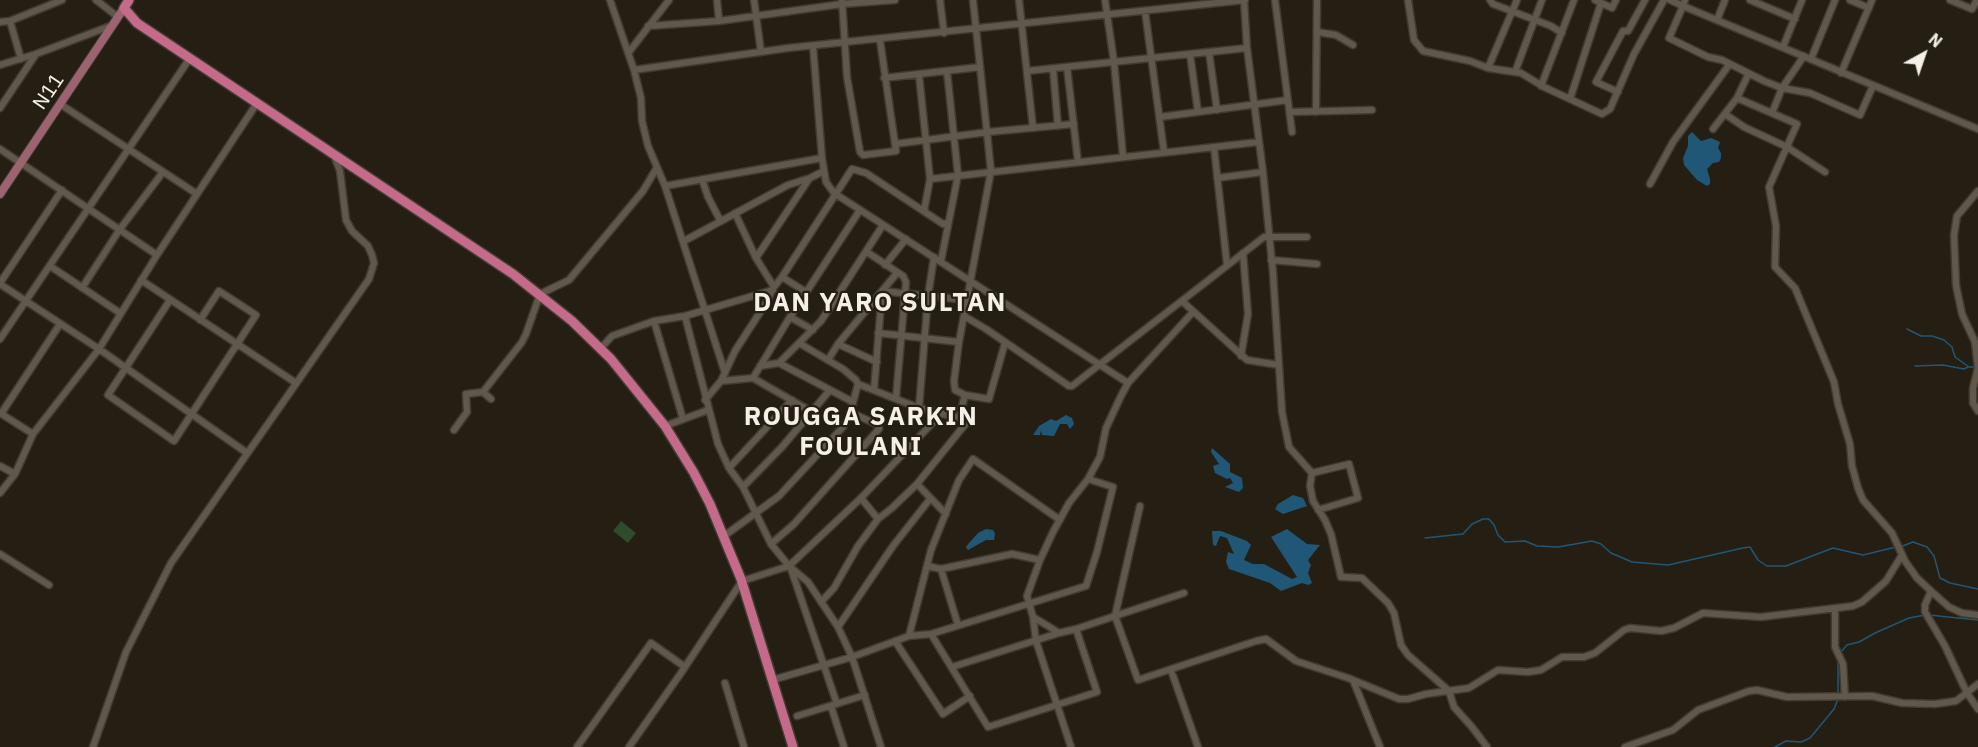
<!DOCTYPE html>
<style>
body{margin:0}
#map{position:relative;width:1978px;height:747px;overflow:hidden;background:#251e13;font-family:"IBM Plex Sans",sans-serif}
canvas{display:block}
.north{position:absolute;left:1894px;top:24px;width:60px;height:60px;-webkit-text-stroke:4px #251e13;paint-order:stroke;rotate:40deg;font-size:16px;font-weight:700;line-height:24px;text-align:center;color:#f4efe7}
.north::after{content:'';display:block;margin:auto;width:21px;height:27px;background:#f4efe7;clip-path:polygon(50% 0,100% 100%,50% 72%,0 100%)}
</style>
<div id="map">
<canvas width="1978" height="747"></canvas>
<div class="north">N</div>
</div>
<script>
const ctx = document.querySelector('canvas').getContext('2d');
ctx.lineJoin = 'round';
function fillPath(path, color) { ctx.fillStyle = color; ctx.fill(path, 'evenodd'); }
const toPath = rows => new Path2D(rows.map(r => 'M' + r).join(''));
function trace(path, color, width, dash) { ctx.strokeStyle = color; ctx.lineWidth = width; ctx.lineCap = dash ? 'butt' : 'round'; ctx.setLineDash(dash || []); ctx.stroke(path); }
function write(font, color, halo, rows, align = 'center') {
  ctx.font = font + ' "IBM Plex Sans",sans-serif'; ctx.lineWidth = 4.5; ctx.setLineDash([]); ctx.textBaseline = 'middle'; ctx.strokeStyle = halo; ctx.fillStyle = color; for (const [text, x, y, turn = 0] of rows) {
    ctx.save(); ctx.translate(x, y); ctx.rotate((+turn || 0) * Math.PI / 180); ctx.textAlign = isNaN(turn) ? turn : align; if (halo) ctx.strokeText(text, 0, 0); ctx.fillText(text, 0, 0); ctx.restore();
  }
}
fillPath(toPath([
 [621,521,636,533,628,543,613,531]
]), '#304a2c');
fillPath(toPath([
 [1692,132,1701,141,1711,138,1720,142,1718,148,1721,153,1721,158,1719,162,1713,163,1707,169,1710,179,1710,184,1707,186,1697,180,1684,165,1683,158,1688,146,1688,136],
 [1066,415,1072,418,1074,424,1070,429,1067,424,1060,424,1054,436,1042,435,1041,430,1040,435,1033,435,1039,426,1051,419,1056,421],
 [1212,448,1230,464,1230,472,1242,478,1243,488,1239,492,1225,487,1233,483,1230,478,1227,479,1215,473,1213,466,1219,464,1211,452],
 [1293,495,1303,498,1307,506,1283,514,1275,509,1278,504],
 [986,529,993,530,995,534,994,540,986,540,968,550,966,547,969,543,978,533],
 [1287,529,1307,544,1320,545,1308,560,1311,565,1308,573,1312,583,1308,585,1302,583,1281,591,1270,583,1229,569,1226,562,1228,552,1234,554,1227,538,1220,536,1216,546,1213,545,1212,531,1221,531,1247,541,1251,545,1244,560,1253,564,1264,564,1292,579,1297,577,1271,537]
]), '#205776');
trace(toPath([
 [1907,329,1921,336,1932,336,1944,340,1952,347,1955,357,1969,367,1975,367],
 [1915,366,1943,365,1964,369,1968,367],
 [1425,538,1463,534,1472,524,1483,519,1489,519,1494,525,1498,535,1505,542,1525,541,1537,546,1558,547,1592,541,1601,544,1611,553,1632,562,1668,565,1743,548,1750,547,1758,560,1767,566,1786,566,1833,548,1863,555,1896,547],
 [1900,547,1913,542,1927,547,1934,556,1940,578,1950,583,1978,589],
 [1929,615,1978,620],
 [1840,653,1847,645,1859,642,1875,633,1909,618,1925,615],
 [1838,657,1838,694],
 [1775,747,1786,741,1801,742,1810,738,1834,709,1838,699]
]), '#205776', 1.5);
const minor = toPath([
 [96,0,118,17],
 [610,0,634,70,788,48,1245,0],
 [717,0,719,21],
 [754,0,761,52],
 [842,0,847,77,860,152,863,155,896,151,880,40],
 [940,0,944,33],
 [973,0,991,171,959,342,954,381,955,390,965,395,989,399,1005,343],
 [1019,0,1033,128],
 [1105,0,1114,62,1123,156],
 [1244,0,1247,48,1263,172,1273,273,1282,412,1289,447,1312,473,1310,486,1313,501,1325,520,1331,534,1341,577,1362,578,1388,603,1394,613,1401,645,1408,655,1449,691,1454,707,1472,727,1487,747],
 [1275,0,1292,132],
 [1408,0,1414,40,1423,51,1470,61,1488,68,1521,73,1544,87,1602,114,1610,109,1634,54,1664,0],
 [1490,0,1493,4,1551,26,1562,33],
 [1595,0,1612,8,1616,0],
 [1670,0,1683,6,1669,38,1708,57,1722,60,1764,81,1782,88,1810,93,1860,115,1873,86],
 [1685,0,1683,6,1978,129],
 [1750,0,1795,19],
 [1850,0,1869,8],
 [1950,0,1972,9,1977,0],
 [1145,11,1164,152],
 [1717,20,1725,0],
 [10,21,21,59],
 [0,22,10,21,62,0],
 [648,26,719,21,842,4,895,0],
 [1317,32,1336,35,1353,45],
 [1783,47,1802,0],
 [629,52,669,0],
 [1209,52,1217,110],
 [1190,54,1198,112],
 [1811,59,1835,0],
 [0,65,36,54,113,25],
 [1067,67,1078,162],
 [1488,68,1517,0],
 [1053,69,1058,126],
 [634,70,641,98,642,121,648,146,665,186,725,373],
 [1027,71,1247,48],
 [1515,72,1542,0],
 [1841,73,1872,0],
 [919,75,930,179,924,211],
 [884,78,980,67],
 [1541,86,1574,0],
 [1618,92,1596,82,1623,31,1628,31,1645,0],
 [1737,98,1797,124,1769,187,1776,226,1775,267,1795,288,1834,382,1838,404,1850,444,1852,466,1858,488,1863,500,1892,533,1905,561,1917,578,1931,591,1925,605,1925,612,1945,646,1967,693,1978,709],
 [1570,99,1601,3],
 [60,104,197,194],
 [0,108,36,54],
 [1290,112,1372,110],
 [1316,112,1317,0],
 [1772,113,1782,88,1804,56],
 [1725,114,1744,127,1787,147,1825,172],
 [1160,117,1288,100],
 [1713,129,1737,98,1748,75],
 [895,144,988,132,1074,124],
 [1214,147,1227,265],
 [0,149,157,255],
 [822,158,826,182,834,193,1128,383],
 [1217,178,1263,172],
 [702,179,708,197,720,220],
 [930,179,1259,142],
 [1650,184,1673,142,1729,65],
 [665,186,822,158,813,46],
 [1978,191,1957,216,1954,235,1956,285,1962,314,1975,342,1978,368,1973,388,1973,403,1978,411],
 [735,213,756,258,774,287],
 [684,241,788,185,810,178,824,171],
 [867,252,903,276,906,282,896,398],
 [756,258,809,179],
 [1271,260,1317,264],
 [941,261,958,175,947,71],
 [885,265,906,239],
 [50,266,120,313],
 [782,277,806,292],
 [141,280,296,383],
 [0,283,62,190],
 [0,284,99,349,247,453],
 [82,288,120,229,163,172],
 [882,291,966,300],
 [170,300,108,395,174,441,256,315,219,291,200,320],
 [1182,301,1247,360,1279,365],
 [685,316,718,444,729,468,743,487,771,544,789,566,808,582,838,627,852,657,881,747],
 [964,316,986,329,1069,386,1072,386,1264,237,1307,237],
 [790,317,813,330],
 [878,333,959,342],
 [0,339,190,58],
 [838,344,877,362],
 [601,348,612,336,654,321],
 [1241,356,1248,314,1243,253],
 [828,360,838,344,897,273],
 [779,363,821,321,883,225],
 [760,366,779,363,853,402],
 [753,378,790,317,860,210],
 [721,381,753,378,812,412],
 [874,390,882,292],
 [483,392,491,399],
 [705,400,721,381,735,351,766,303,774,287,782,277,852,169,866,173,943,224,948,223],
 [919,408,928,296,934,257],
 [0,413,33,434],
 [1,414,60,324],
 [959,418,965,395],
 [683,419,654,321,685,316,773,290],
 [665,426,708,410],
 [454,430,467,412,466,394,483,392,522,342,526,334,540,294,569,280,643,191,656,169],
 [0,466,15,474],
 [729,468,792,400],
 [1312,473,1349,464,1358,498,1318,510],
 [917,484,946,514],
 [743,487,782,447,830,390],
 [0,493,15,474,33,434,99,349,157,255,257,103],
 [861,498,878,519],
 [1140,506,1115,616,1138,680,1256,641,1266,639,1296,661,1348,678,1399,699,1408,699,1426,694,1469,688,1498,670,1528,672,1541,670,1562,657,1584,657,1595,653,1624,630,1630,628,1661,631,1674,628,1703,613,1761,617,1853,606,1862,602,1886,581,1902,555],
 [724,536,779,496,843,427,849,417,858,384,856,380,843,369,799,343],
 [771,544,794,524,879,429,878,425,850,412],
 [0,554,49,585],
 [790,566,837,704],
 [927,566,941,569,1012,554,1040,560],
 [941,569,958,625],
 [1931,591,1949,607,1962,613,1978,615],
 [821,602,834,588,858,546,878,519,892,508,917,484,967,422,959,418,919,408,858,384],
 [1835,609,1835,647,1843,664,1845,697],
 [1033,617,1036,641,1071,747],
 [838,627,893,546,930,499],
 [1076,629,1184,593],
 [931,634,988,727,1097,692,1076,629,1059,633,1048,626,1033,617,1027,596,1040,560,1053,532,1069,503,1088,479,1100,457,1106,428,1121,396,1128,383,1193,312],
 [909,636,931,634,1086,586,1097,552,1113,487,1088,479],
 [895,641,943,714,970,696],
 [952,667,1059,633],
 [1171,670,1198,747],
 [772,680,852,657,909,636,931,550,959,480,973,459,1060,520],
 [1353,680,1380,747],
 [725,683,744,747],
 [831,706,844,747],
 [797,716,865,695],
 [93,747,126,652,171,563,369,279,374,263,372,255,368,246,352,231,346,220,340,171,334,155],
 [577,747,651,643,685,667],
 [629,747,681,673,742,581,789,566,861,498,940,415],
 [1625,747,1673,730,1698,710,1749,691,1757,690,1787,697,1872,696,1902,703,1935,704,1956,701,1978,684]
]);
const major = toPath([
 [0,194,124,8]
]);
const highway = toPath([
 [129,0,124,8,137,23,513,274,572,321,611,359,665,426,694,473,710,504,741,579,793,747]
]);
trace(minor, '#413b34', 9);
trace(major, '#413b34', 10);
trace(highway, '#413b34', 12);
trace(minor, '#60584b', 6);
trace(major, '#9d6370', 8);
trace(highway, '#c56b89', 9);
write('20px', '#f4efe7', '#251e13', [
 ["N11",49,92,-56]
]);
ctx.letterSpacing = '1.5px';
write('bold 26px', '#f4efe7', '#251e13', [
 ["DAN YARO SULTAN",880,303],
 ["ROUGGA SARKIN",861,417],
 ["FOULANI",861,447]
]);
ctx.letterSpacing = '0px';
</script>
